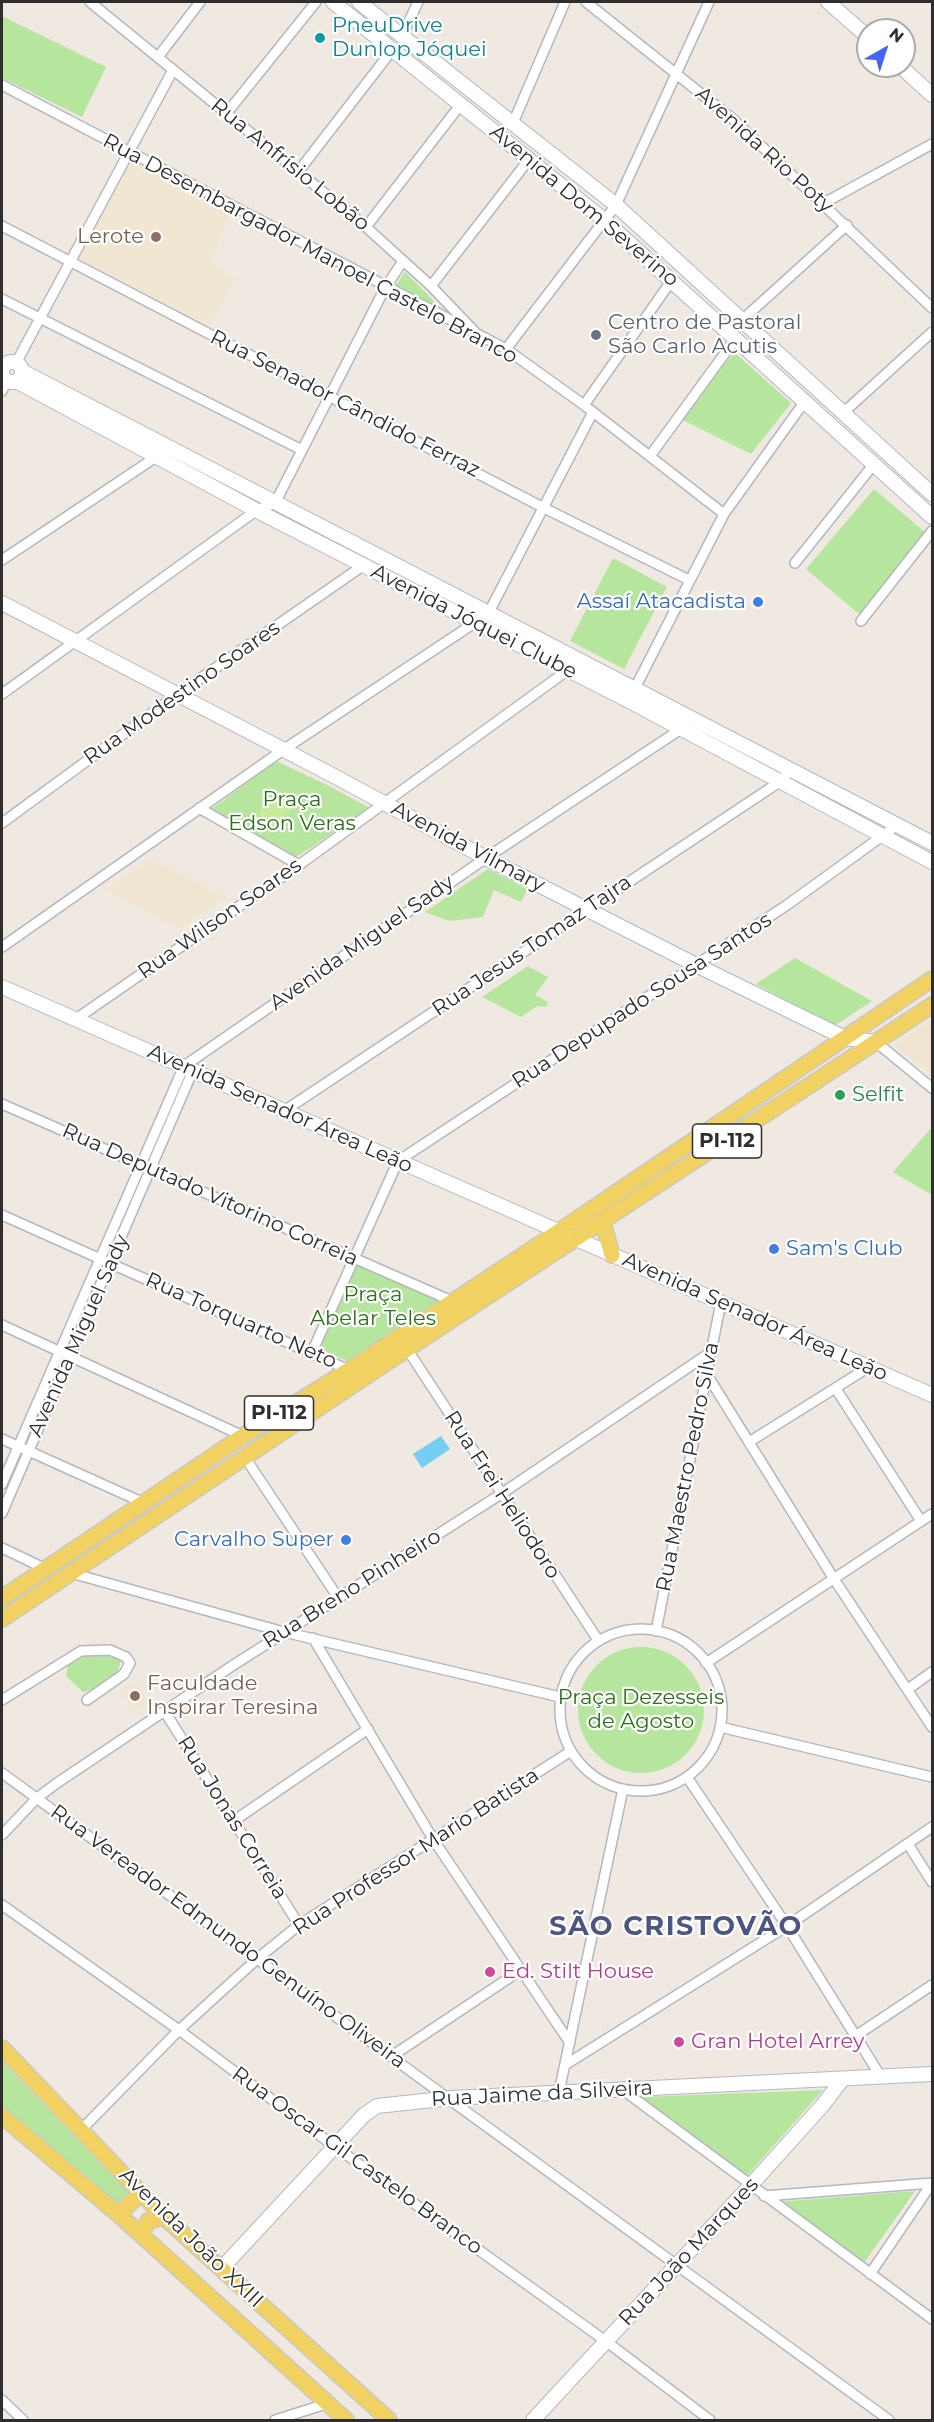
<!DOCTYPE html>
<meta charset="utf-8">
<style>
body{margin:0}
#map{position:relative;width:934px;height:2422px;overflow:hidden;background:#efe9e1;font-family:Montserrat,sans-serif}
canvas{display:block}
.frame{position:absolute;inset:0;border:3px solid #2e2e2e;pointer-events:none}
.north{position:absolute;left:856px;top:18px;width:60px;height:60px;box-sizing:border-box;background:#fff;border:2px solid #ababab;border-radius:50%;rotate:39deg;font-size:16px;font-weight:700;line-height:24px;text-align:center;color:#2e2e2e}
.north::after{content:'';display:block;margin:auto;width:21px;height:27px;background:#4264fb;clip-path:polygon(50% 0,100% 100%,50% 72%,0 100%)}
</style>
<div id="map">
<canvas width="934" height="2422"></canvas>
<div class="frame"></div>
<div class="north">N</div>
</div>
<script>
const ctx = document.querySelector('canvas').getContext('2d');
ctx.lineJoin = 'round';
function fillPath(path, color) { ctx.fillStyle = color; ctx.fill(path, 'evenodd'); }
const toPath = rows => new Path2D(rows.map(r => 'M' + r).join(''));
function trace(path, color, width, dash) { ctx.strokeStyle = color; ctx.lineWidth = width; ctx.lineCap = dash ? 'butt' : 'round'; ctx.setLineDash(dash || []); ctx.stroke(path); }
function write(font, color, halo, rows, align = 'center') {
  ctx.font = font + ' Montserrat,sans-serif'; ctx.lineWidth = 4.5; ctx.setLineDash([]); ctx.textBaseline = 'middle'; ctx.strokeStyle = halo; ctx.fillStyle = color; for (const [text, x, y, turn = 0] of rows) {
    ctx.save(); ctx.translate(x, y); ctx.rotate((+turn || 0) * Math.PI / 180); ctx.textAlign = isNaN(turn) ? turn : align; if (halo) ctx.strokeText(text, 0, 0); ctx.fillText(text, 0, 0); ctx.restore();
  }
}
fillPath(toPath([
 [133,159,231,215,210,262,235,278,209,326,78,258],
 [150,858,227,897,180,929,106,890],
 [932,1019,932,1077,894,1045],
 [135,1681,149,1701,135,1711,120,1692]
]), '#f0e6d1');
fillPath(toPath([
 [2,16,106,67,82,117,2,78],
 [405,272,452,319,394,288],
 [734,352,791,403,751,454,681,419],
 [874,489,927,534,859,614,806,569],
 [613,558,667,587,624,669,570,641],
 [276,761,323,783,370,808,295,858,209,811],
 [488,869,527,889,521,902,494,890,483,917,449,921,425,912],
 [795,958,872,1001,834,1026,756,984],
 [528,966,548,977,535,995,549,1003,545,1007,537,1006,521,1017,482,997],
 [932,1127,932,1195,893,1172],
 [355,1258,452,1301,352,1363,317,1348],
 '578 1710a63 63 0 1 1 126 0a63 63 0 1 1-126 0Z',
 [102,1650,121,1659,118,1671,98,1688,83,1692,66,1676,68,1665,78,1655],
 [2,2062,124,2187,133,2197,121,2207,109,2200,2,2105],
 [823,2090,745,2178,640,2097,670,2096],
 [915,2191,863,2264,776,2202]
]), '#b6e59e');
fillPath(toPath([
 [281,792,294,807,271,828,258,813]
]), '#c9ec9a');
fillPath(toPath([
 [441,1436,450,1449,422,1468,413,1454]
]), '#75cff0');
const street = toPath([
 [90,2,366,227,431,286,475,332],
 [586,2,734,120,932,308],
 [402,36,418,2],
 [158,57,200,2],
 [2,85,506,349,584,405,724,514],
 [226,114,316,2],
 [513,123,565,2],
 [298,172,393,49],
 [824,203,932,144],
 [2,226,544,508,689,580],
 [366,227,461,104],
 [431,286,530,158],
 [2,299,302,450],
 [742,320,847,225],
 [506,349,616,205,709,2],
 [16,363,173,70],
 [2,391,7,380],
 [584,405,672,280],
 [843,413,932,332],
 [650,456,736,338],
 [2,560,156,457],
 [795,563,874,464],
 [861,621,932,531],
 [633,692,724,514,805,401],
 [2,694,257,510,275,503,385,288,403,261],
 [199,808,299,865],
 [2,823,178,694,364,565],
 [2,947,283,750,488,614,593,412],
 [76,1019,299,865,568,670],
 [876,1042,932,1088],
 [2,1104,452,1301],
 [284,1111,781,781,790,770],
 [2,1215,349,1370],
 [2,1325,243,1436],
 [407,1349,598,1640],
 [312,1352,398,1161,787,905,896,826],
 [706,1373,834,1579,932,1727],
 [836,1389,921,1521],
 [2,1439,144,1503],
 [749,1442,869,1367],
 [246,1459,339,1599],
 [2,1484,184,1066,486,858,681,729],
 [2,1513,194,1068],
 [2,1548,46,1569],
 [71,1573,284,1632,560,1697],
 '560 1710a81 81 0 1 1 162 0a81 81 0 1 1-162 0Z',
 [656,1631,721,1302],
 [313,1638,433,1839,570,2043],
 [706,1663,932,1514],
 [908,1689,932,1672],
 [2,1700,81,1651,110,1650,126,1657,130,1663,124,1674,87,1700],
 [165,1712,299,1925],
 [720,1727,932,1777],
 [2,1773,889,2420],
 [687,1777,787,1926,881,2077],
 [235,1820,368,1729],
 [2,1835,37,1798,57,1783,232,1666,501,1494,711,1352],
 [908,1844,932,1882],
 [2,1905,179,2030,334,2146,607,2342,710,2420],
 [857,2035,932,1985],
 [392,2056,521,1970],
 [565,2065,787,1926,932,1827],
 [623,2090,932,2319],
 [559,2092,623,1789],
 [81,2130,179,2030,257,1959,299,1925,571,1751],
 [764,2196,932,2183],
 [870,2274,932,2183],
 [2,2400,23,2420],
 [275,2420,326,2404]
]);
const secondary = toPath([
 [333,2,604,220,932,517],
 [359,2,616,205,932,494],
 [828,2,868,37],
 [900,66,932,95],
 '2 372a10 10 0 1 1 20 0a10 10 0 1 1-20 0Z',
 [22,371,932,843],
 [16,381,267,516,629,701,932,862],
 [2,603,334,776,486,858,696,965,845,1038,876,1042],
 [2,987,932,1395],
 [221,2269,364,2115,377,2106,451,2098,932,2074],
 [533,2420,750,2186,822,2106,842,2080]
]);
const primary = toPath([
 [603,1223,612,1255],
 [2,1598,243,1436,349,1370,558,1232,932,979],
 [2,1619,407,1349,932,1005],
 [2,2048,164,2217,389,2420],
 [2,2116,118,2214,346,2420],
 [118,2214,142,2193],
 [141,2235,148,2221,164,2217]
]);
trace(street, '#b4b7c1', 12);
trace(secondary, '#b4b7c1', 16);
trace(primary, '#c9c9c9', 18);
trace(street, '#fff', 9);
trace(secondary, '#fff', 14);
trace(primary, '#f2d163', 15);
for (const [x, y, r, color] of [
 [320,38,6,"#0f9aa8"],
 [156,237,6,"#8d6e63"],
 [596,335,6,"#6b7280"],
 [758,602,6,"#3f7fe0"],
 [840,1095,6,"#2e9e5b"],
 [774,1249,6,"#3f7fe0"],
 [346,1540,6,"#3f7fe0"],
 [135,1696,6,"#8d6e63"],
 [490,1972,6,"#d1479c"],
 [679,2042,6,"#d1479c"]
]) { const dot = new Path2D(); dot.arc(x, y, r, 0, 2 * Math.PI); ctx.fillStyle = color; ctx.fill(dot); trace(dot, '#fff', 2); }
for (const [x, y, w] of [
 [727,1141,69],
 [279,1413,69]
]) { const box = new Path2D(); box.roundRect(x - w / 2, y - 17, w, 34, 4.5); ctx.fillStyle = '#fff'; ctx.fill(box); trace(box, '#2e2e2e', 1.5); }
write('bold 20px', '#2e2e2e', null, [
 ["PI-112",727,1141],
 ["PI-112",279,1413]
]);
write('21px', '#0d838f', '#fff', [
 ["PneuDrive",332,26],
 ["Dunlop Jóquei",332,50]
], 'left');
write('21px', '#2e2e2e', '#fff', [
 ["Avenida Rio Poty",764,150,42],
 ["Rua Anfrísio Lobão",290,165,39],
 ["Avenida Dom Severino",584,206,40],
 ["Rua Desembargador Manoel Castelo Branco",310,249,28],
 ["Rua Senador Cândido Ferraz",345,404,27],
 ["Avenida Jóquei Clube",474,622,27],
 ["Rua Modestino Soares",182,693,-35],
 ["Avenida Vilmary",468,847,28],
 ["Rua Wilson Soares",220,919,-35],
 ["Avenida Miguel Sady",362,943,-35],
 ["Rua Jesus Tomaz Tajra",532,946,-34],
 ["Rua Depupado Sousa Santos",642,1001,-33],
 ["Avenida Senador Área Leão",280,1109,24],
 ["Rua Deputado Vitorino Correia",210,1195,24],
 ["Avenida Senador Área Leão",755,1317,24],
 ["Rua Torquarto Neto",241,1321,24],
 ["Avenida Miguel Sady",79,1336,-66],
 ["Rua Maestro Pedro Silva",688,1467,-79],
 ["Rua Frei Heliodoro",502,1495,57],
 ["Rua Breno Pinheiro",352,1589,-32],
 ["Rua Jonas Correia",232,1818,58],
 ["Rua Professor Mario Batista",416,1852,-33],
 ["Rua Vereador Edmundo Genuíno Oliveira",228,1937,36],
 ["Rua Jaime da Silveira",542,2094,-3],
 ["Rua Oscar Gil Castelo Branco",357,2161,36],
 ["Avenida João XXIII",191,2238,44],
 ["Rua João Marques",689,2252,-47]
]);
write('21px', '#785e54', '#fff', [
 ["Lerote",144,237],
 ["Faculdade",147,1684,"left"],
 ["Inspirar Teresina",147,1708,"left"]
], 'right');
write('21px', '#5b616d', '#fff', [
 ["Centro de Pastoral",608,323],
 ["São Carlo Acutis",608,347]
], 'left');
write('21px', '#366cbe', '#fff', [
 ["Assaí Atacadista",746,602],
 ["Sam's Club",786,1249,"left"],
 ["Carvalho Super",334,1540]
], 'right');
write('21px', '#2c6e1b', '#fff', [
 ["Praça",292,800],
 ["Edson Veras",292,824],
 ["Praça",373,1295],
 ["Abelar Teles",373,1319],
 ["Praça Dezesseis",641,1698],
 ["de Agosto",641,1722]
]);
write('21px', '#27864d', '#fff', [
 ["Selfit",852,1095]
], 'left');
write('21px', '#b23c85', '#fff', [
 ["Ed. Stilt House",502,1972],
 ["Gran Hotel Arrey",691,2042]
], 'left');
ctx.letterSpacing = '1.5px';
write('bold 27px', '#4d5680', '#fff', [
 ["SÃO CRISTOVÃO",676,1927]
]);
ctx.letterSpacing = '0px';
</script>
